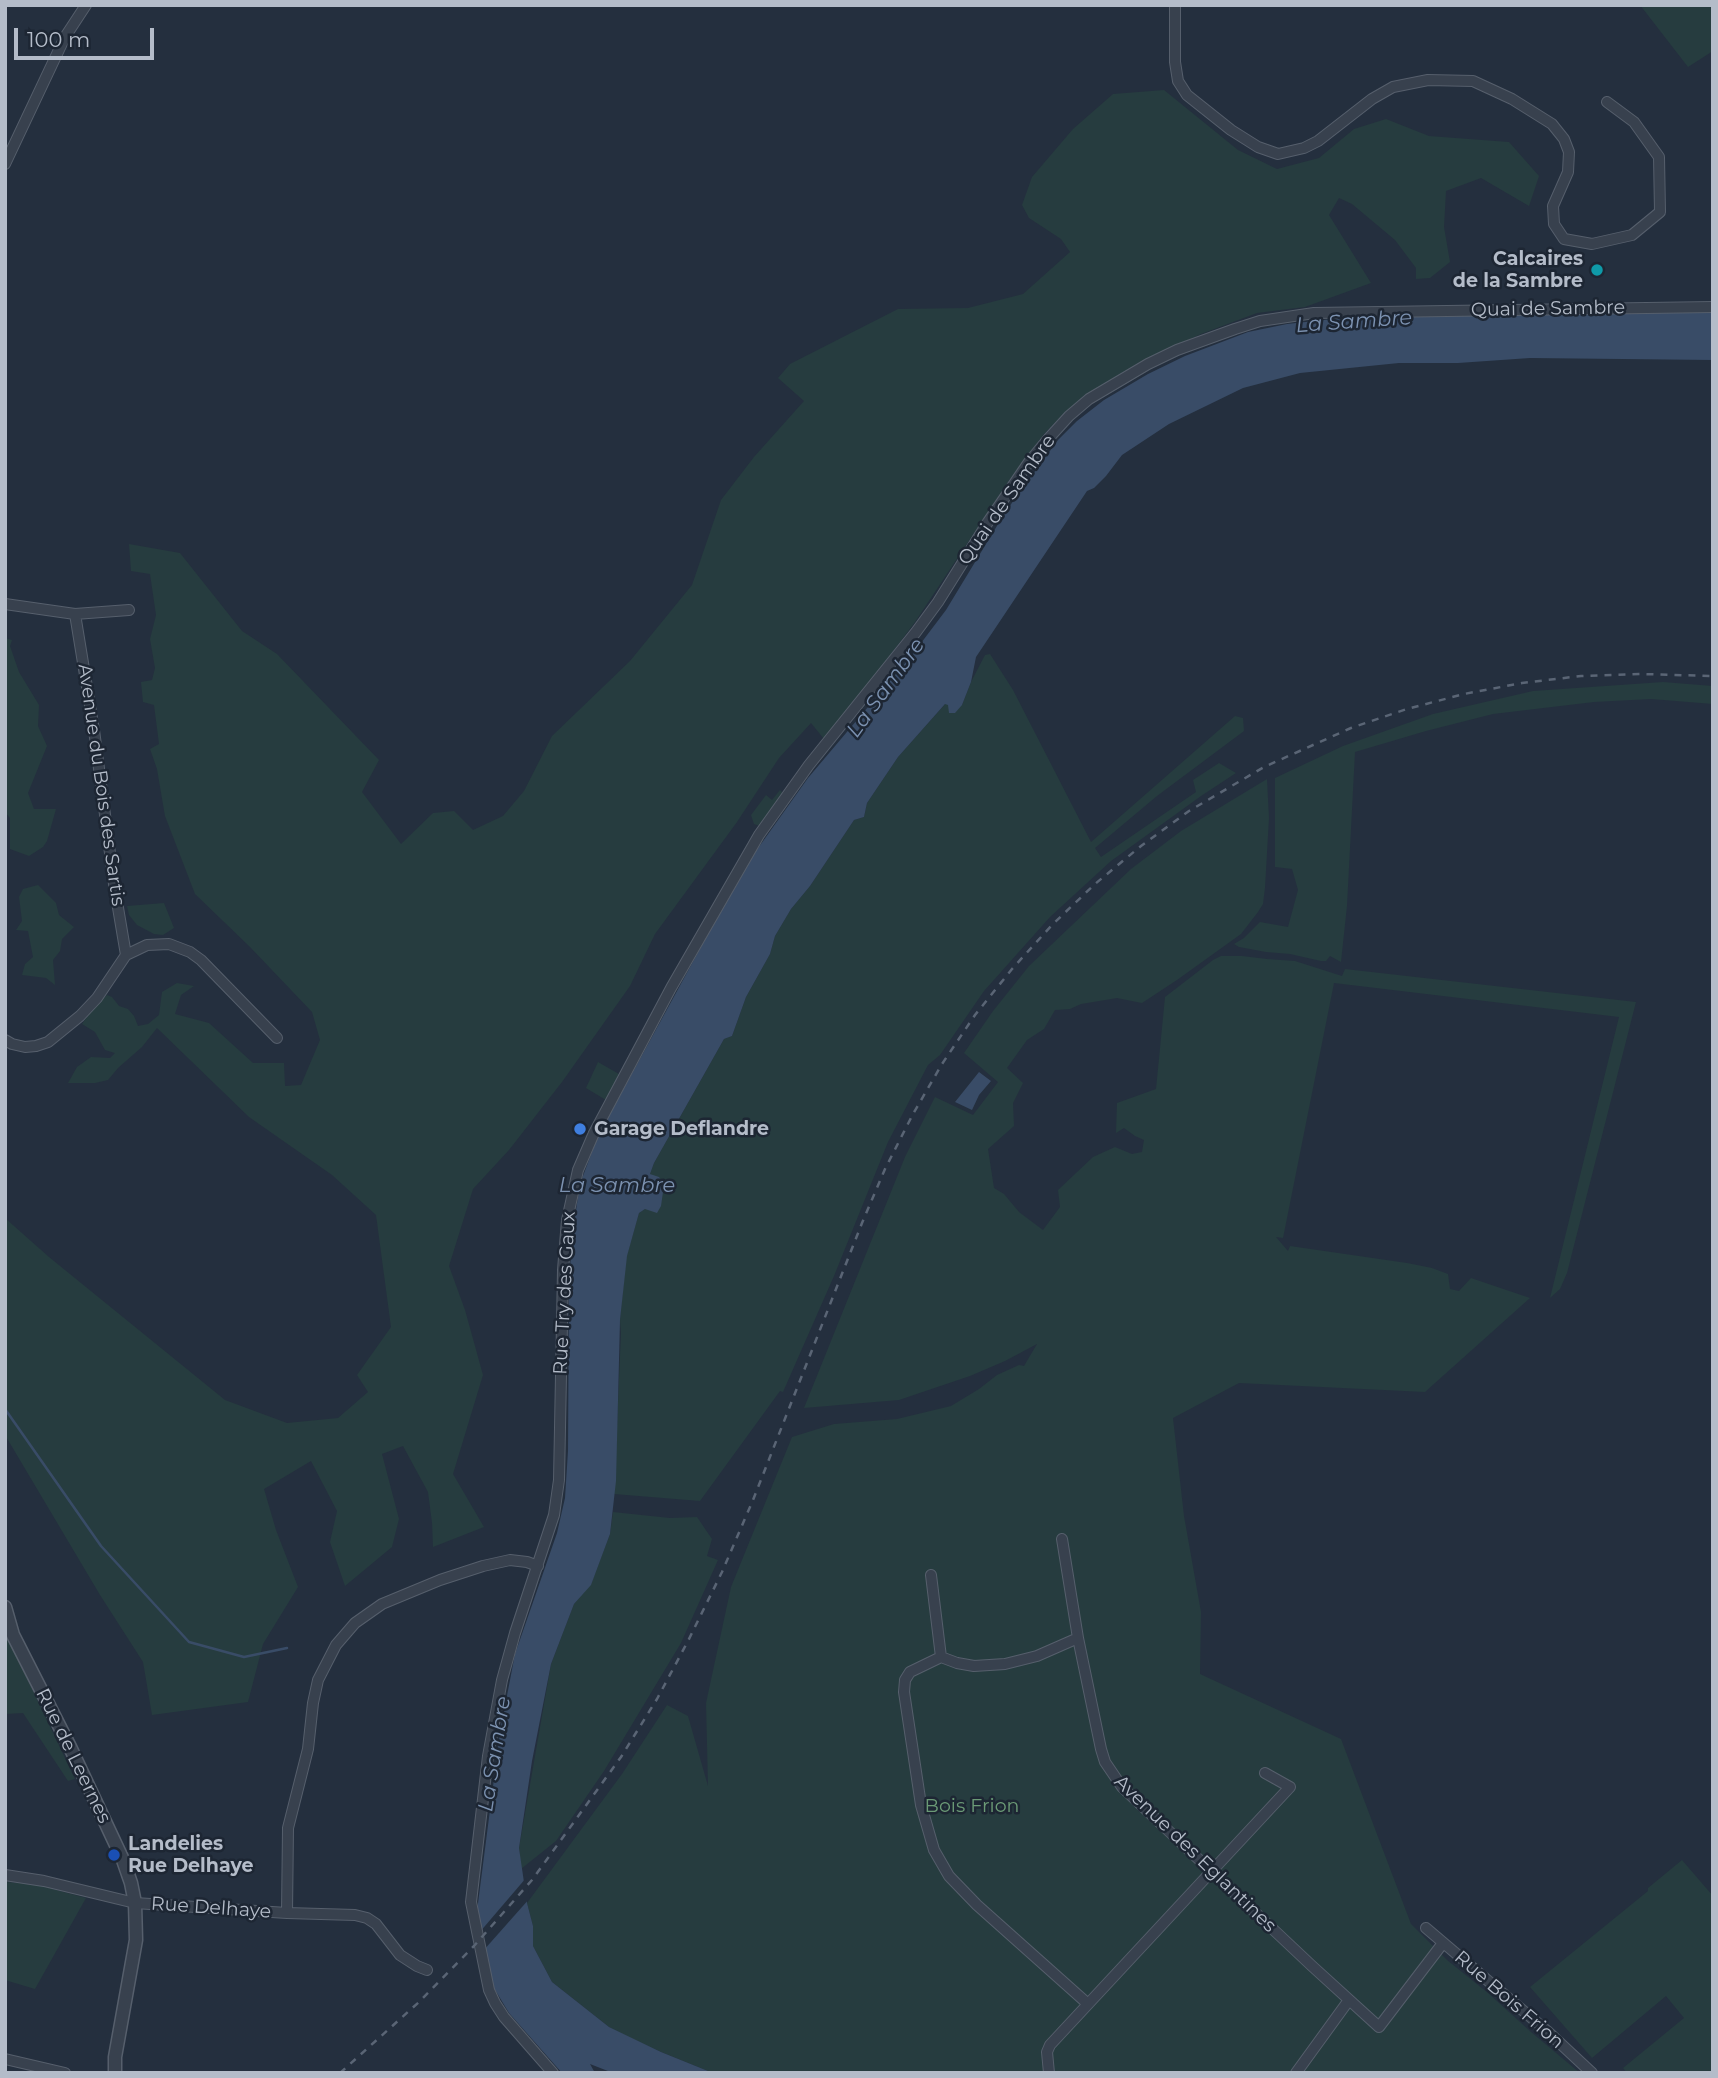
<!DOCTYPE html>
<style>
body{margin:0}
#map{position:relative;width:1718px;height:2078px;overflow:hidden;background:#242f3e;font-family:Montserrat,sans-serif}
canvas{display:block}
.frame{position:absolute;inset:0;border:7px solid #b4bcc9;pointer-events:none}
.scale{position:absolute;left:14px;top:28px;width:140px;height:32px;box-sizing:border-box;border:4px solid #b4bcc9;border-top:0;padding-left:9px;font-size:21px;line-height:24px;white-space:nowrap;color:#b4bcc9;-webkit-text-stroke:5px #1d2633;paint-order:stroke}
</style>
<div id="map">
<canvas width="1718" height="2078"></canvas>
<div class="frame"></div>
<div class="scale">100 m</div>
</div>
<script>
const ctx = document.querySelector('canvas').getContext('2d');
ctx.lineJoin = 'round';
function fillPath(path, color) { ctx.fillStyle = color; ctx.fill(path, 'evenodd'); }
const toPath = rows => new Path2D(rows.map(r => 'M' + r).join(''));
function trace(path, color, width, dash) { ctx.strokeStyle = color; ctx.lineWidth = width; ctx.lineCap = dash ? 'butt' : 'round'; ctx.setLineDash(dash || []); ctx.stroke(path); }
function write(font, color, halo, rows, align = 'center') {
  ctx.font = font + ' Montserrat,sans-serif'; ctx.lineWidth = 5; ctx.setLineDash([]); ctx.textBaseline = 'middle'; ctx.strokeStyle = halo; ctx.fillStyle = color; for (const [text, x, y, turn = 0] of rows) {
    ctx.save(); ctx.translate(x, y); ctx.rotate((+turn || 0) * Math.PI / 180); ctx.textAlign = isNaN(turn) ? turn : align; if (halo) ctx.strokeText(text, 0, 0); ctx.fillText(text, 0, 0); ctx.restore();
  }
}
fillPath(toPath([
 [1640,5,1713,5,1713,51,1688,67],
 [1164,90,1238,150,1277,169,1319,158,1354,129,1386,119,1429,136,1509,142,1539,176,1529,206,1481,178,1446,191,1444,227,1450,262,1430,278,1416,279,1416,268,1395,240,1352,204,1339,198,1329,215,1371,283,1305,307,1257,313,1201,334,1140,362,1087,394,1065,412,1044,434,1010,479,915,622,853,705,824,739,811,723,779,758,737,822,655,934,630,986,562,1082,509,1150,473,1189,449,1266,465,1310,483,1375,453,1474,484,1527,433,1547,432,1523,428,1492,403,1446,382,1454,399,1519,392,1547,345,1586,330,1542,337,1511,311,1461,264,1489,276,1530,298,1587,263,1644,248,1702,152,1715,143,1662,100,1595,5,1435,5,1218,49,1257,225,1400,287,1423,338,1418,368,1392,357,1375,391,1327,376,1215,332,1175,249,1117,157,1028,142,1047,118,1068,108,1080,95,1083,68,1083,77,1067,91,1057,110,1058,115,1053,105,1050,95,1032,82,1024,93,1008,107,995,112,997,119,1006,128,1009,134,1016,138,1026,148,1024,159,1015,162,992,177,983,194,986,181,995,175,1014,209,1023,253,1063,284,1063,285,1086,301,1085,320,1040,312,1012,250,947,195,894,165,816,157,769,150,749,159,744,154,705,143,702,141,682,152,680,155,668,150,639,156,615,150,574,131,571,129,544,180,553,242,631,277,654,379,760,362,792,401,844,433,813,454,811,473,830,503,816,524,791,552,736,630,661,692,585,721,500,754,457,804,401,778,378,790,364,898,309,968,308,1023,294,1070,252,1061,239,1029,218,1022,205,1032,177,1073,129,1113,94],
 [5,638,12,640,10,646,19,672,39,705,38,726,47,746,28,793,34,809,56,809,47,841,43,847,29,856,10,849,10,818,5,812],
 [990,654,1013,690,1091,842,1235,716,1243,718,1244,731,1157,796,1095,848,1101,857,1196,792,1193,780,1219,763,1236,773,1201,796,1111,861,1050,917,984,991,940,1055,928,1065,888,1142,834,1276,783,1392,780,1391,700,1501,614,1494,621,1333,620,1320,626,1258,639,1213,645,1209,654,1177,650,1174,654,1163,724,1039,732,1036,746,997,770,954,775,936,791,909,810,886,854,820,864,817,867,803,898,757,946,703,962,705,971,682,985,655],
 [1663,682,1713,686,1713,704,1651,699,1594,702,1493,714,1426,731,1355,752,1347,906,1341,962,1330,956,1326,961,1321,961,1290,954,1266,952,1239,947,1234,944,1244,938,1260,922,1288,927,1298,890,1292,869,1275,867,1275,778,1343,746,1433,714,1533,691],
 [1267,779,1269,818,1265,888,1263,904,1258,912,1241,934,1177,980,1142,1003,1117,998,1081,1004,1070,1009,1055,1010,1044,1029,1027,1040,1007,1068,1023,1083,1013,1103,1014,1126,988,1149,994,1188,1004,1194,1019,1212,1043,1230,1060,1207,1058,1190,1093,1157,1115,1147,1132,1154,1142,1152,1144,1140,1135,1136,1124,1128,1116,1133,1117,1103,1156,1089,1165,997,1213,960,1221,956,1242,956,1267,959,1295,961,1342,976,1345,969,1636,1002,1567,1273,1560,1289,1550,1298,1619,1017,1334,983,1283,1238,1276,1237,1288,1251,1290,1246,1407,1263,1432,1268,1448,1274,1450,1289,1459,1291,1471,1278,1530,1298,1425,1392,1239,1383,1173,1418,1184,1516,1201,1612,1200,1674,1341,1739,1411,1924,1447,1960,1488,1993,1531,2032,1580,2073,713,2073,661,2052,622,2034,609,2027,552,1982,533,1946,533,1926,527,1903,622,1774,667,1705,688,1716,708,1786,706,1703,731,1587,792,1437,834,1424,897,1419,951,1406,979,1389,997,1375,1019,1365,1024,1366,1037,1344,1005,1361,970,1376,899,1400,804,1408,905,1157,935,1097,973,1115,998,1082,964,1053,993,1011,1029,966,1131,869,1181,831],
 [780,790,783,793,760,826,754,824,751,815,766,795,772,800],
 [38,885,56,903,59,915,74,927,62,939,60,951,53,960,55,985,46,978,22,975,25,964,33,957,28,931,16,930,22,921,19,897,23,889],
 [164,903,174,928,163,935,154,934,137,925,129,915,127,906],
 [598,1062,619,1074,606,1100,586,1088],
 [613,1512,670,1518,697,1517,712,1539,707,1556,718,1560,681,1643,604,1771,556,1841,521,1869,519,1848,551,1664,574,1604,591,1584,610,1534],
 [5,1631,6,1634,75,1779,68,1781,23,1713,5,1714],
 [1682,1860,1713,1896,1713,2073,1627,2073,1623,2068,1684,2018,1666,1996,1592,2058,1530,1987,1648,1891,1648,1888],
 [5,1882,34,1884,86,1898,35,1989,5,1980]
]), '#263c3f');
fillPath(toPath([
 [1713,311,1713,360,1530,358,1458,363,1399,363,1300,373,1243,388,1169,424,1122,455,1106,476,1094,488,1087,491,976,657,971,682,962,705,955,713,949,713,948,705,945,704,898,757,867,803,864,817,854,820,810,886,791,909,775,936,770,954,746,997,732,1036,724,1039,654,1163,650,1174,659,1177,664,1185,661,1206,657,1213,645,1209,639,1213,627,1256,620,1320,616,1481,610,1534,591,1585,574,1604,551,1664,532,1761,519,1848,527,1903,533,1926,533,1946,552,1982,609,2027,661,2052,713,2073,613,2073,590,2064,595,2073,562,2073,509,2013,494,1988,477,1911,500,1732,515,1654,557,1533,565,1498,568,1451,569,1277,575,1217,580,1184,598,1136,707,936,756,851,808,778,912,655,946,610,1006,511,1058,440,1077,421,1104,400,1148,374,1185,356,1248,332,1287,324,1352,317],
 [979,1072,991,1081,979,1095,972,1110,955,1102]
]), '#394c67');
fillPath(toPath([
 [526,1878,530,1898,483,1951,479,1933]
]), '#242f3e');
trace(toPath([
 [5,1409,101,1546,189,1642,244,1657,287,1648]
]), '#394c67', 2.5);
const minor = toPath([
 [1175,5,1175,62,1178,81,1187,95,1231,130,1258,147,1278,154,1304,148,1318,141,1372,99,1393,87,1428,80,1473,81,1512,99,1552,124,1564,139,1569,152,1568,172,1553,206,1554,224,1564,239,1592,244,1632,235,1660,212,1659,157,1634,122,1607,102],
 [5,164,65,37,86,5],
 [5,604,75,614,129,610],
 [75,614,94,730,114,884,126,955],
 [5,1040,12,1044,25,1047,36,1046,48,1042,80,1016,97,998,126,955,147,945,169,944,190,952,201,960,277,1038],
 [1062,1539,1078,1638,1101,1749,1105,1762,1122,1787,1312,1966,1379,2027,1443,1943],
 [931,1575,941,1657],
 [941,1657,910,1672,905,1680,904,1692,921,1805,934,1850,949,1876,977,1905,1088,2004],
 [941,1657,957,1663,974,1666,1005,1664,1037,1656,1078,1638],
 [5,1875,44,1881,135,1903,287,1913,355,1915,367,1918,376,1924,400,1955,417,1966,427,1970],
 [287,1913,288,1828,308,1749,313,1703,318,1680,336,1645,355,1623,382,1604,440,1580,483,1566,510,1560,527,1562,538,1566],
 [1426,1928,1547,2031,1592,2073],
 [5,2059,65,2073],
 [553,2073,504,2017,495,2003,489,1990,471,1902,488,1756,502,1680,515,1633,554,1515,559,1480,563,1270,567,1220,578,1170,594,1133,671,988,759,835,809,765,916,632,938,602,988,522,1029,462,1048,439,1069,416,1089,399,1148,364,1177,350,1235,329,1260,321,1314,313,1713,307],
 [1049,2073,1047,2052,1050,2045,1290,1787,1265,1773],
 [1296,2073,1349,2000]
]);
const tertiary = toPath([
 [5,1607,13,1635,70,1747,123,1860,131,1883,135,1903,136,1940,115,2057,115,2073]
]);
trace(minor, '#565f6c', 12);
trace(tertiary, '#565f6c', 15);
trace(minor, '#38414e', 10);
trace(tertiary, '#38414e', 12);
trace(toPath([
 [340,2073,419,2002,474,1946,532,1880,621,1757,657,1699,688,1641,722,1572,753,1500,862,1223,885,1169,913,1114,942,1064,975,1015,1012,969,1052,925,1095,884,1141,846,1189,811,1264,767,1351,728,1407,709,1464,694,1522,683,1581,676,1640,674,1713,676]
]), '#5a6575', 2.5, [7, 7]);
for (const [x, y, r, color] of [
 [1597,270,7,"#0f9aa8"],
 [580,1129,7,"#3f7fe0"],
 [114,1855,7,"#1a4fb4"]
]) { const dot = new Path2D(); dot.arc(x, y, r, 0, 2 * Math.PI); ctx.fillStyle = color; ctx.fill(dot); trace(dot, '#1d2633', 2.5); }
write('bold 19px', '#b4bcc9', '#1d2633', [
 ["Calcaires",1583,259,"right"],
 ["de la Sambre",1583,281,"right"],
 ["Garage Deflandre",594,1129],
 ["Landelies",128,1844],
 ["Rue Delhaye",128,1866]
], 'left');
write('19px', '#b4bcc9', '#1d2633', [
 ["Quai de Sambre",1548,309,-1],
 ["Quai de Sambre",1007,500,-55],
 ["Avenue du Bois des Sartis",101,785,82],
 ["Rue Try des Gaux",565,1293,-87],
 ["Rue de Leernes",73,1756,64],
 ["Avenue des Eglantines",1195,1854,44],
 ["Rue Delhaye",211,1908,4],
 ["Rue Bois Frion",1509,2000,41]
]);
write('19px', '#6b9a76', '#1d2633', [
 ["Bois Frion",972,1806]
]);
write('italic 21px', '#7c92b1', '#1d2633', [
 ["La Sambre",1354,322,-4],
 ["La Sambre",886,688,-54],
 ["La Sambre",617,1186],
 ["La Sambre",495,1754,-81]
]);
</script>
